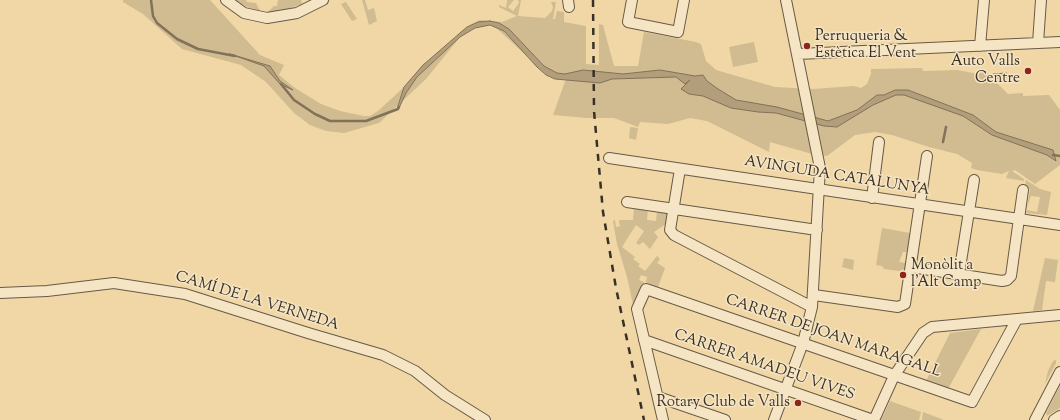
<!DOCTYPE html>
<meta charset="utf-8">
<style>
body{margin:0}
canvas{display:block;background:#f0d7a5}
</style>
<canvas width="1060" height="420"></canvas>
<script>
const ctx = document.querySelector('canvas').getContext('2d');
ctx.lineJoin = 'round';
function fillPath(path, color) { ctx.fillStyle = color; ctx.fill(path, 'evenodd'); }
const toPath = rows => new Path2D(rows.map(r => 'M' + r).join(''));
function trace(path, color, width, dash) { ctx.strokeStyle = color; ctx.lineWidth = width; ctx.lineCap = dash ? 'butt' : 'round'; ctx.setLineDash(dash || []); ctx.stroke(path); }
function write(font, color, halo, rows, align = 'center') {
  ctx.font = font + ' "Sorts Mill Goudy",serif'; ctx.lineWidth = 3; ctx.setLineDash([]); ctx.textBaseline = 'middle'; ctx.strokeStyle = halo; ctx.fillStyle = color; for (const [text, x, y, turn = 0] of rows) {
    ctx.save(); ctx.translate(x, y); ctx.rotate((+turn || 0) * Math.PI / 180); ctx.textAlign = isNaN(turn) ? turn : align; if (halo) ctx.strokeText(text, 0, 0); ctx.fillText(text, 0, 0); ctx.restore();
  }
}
fillPath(toPath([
 [123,0,210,0,260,55,284,65,279,75,295,88,321,104,340,111,364,116,370,116,378,111,441,53,460,32,470,25,480,20,502,22,517,16,499,7,499,5,506,8,507,0,514,0,508,7,513,11,519,3,518,0,521,0,518,16,545,18,552,11,553,7,551,2,556,2,553,19,555,19,557,11,564,12,564,22,586,26,586,64,599,65,599,24,603,25,614,66,638,66,644,32,696,42,701,44,706,61,716,70,775,87,813,89,854,86,861,88,867,84,871,74,871,69,922,68,923,71,957,70,973,73,986,72,1008,94,1023,93,1023,96,1049,95,1060,110,1060,165,1035,184,1015,170,1012,171,1024,179,1024,181,1006,178,1009,171,1002,174,977,170,971,168,972,163,957,154,929,147,892,135,875,132,855,135,827,156,812,154,770,142,769,152,707,121,690,118,668,124,640,122,638,127,614,118,587,118,553,115,567,76,541,69,493,25,482,24,465,31,426,79,379,123,344,133,326,131,310,125,294,113,266,82,241,65,182,49,143,14,123,2],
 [235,0,246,0,247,2,256,3,260,11,247,7],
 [278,0,301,0,302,4,287,9,268,12,274,6,277,6],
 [362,0,365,0,368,10,374,8,377,21,369,25],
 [346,2,357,19,352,21,341,4],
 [754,42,758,62,733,67,729,47],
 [630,127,638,128,636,140,629,138],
 [1026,180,1040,189,1051,192,1047,215,1026,213,1027,210,1037,212,1040,197,1031,196,1027,207,1030,189,1025,188],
 [634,207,648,209,647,220,656,221,657,211,668,212,666,224,654,232,658,237,650,249,643,242,639,245,636,243,644,231,636,225,622,247,635,257,633,259,640,264,638,266,645,271,657,256,660,259,657,263,665,268,658,287,646,282,647,277,641,275,639,280,644,282,634,309,627,277,617,244,613,221,615,220,616,227,620,226,619,220,633,220],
 [882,228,910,233,907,252,903,252,899,262,906,263,905,269,899,271,884,269,882,266,876,265],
 [844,258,854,260,853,270,842,267],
 [1045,258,1058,260,1055,282,1046,281,1042,310,1033,311],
 [981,329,948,389,926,381,950,333],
 [1056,360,1056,363,1045,384,1048,371,1053,361],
 [1060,386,1060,408,1047,416,1046,413],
 [890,401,921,412,919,420,881,420],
 [923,412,944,420,922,420]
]), '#d1bb90');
const water = toPath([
 [490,21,499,23,509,29,544,66,557,73,565,74,583,70,623,74,660,70,695,76,703,75,707,81,718,89,736,100,777,107,828,121,857,110,877,95,884,95,895,90,908,90,973,115,996,132,1053,150,1056,161,1047,155,992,135,963,116,904,95,896,95,873,105,837,127,824,126,776,113,758,112,731,108,703,96,689,94,681,89,690,80,685,84,676,77,612,79,600,83,555,79,546,75,537,67,504,31,490,25,475,28,460,37,417,77,406,93,399,108,397,109,404,87,423,65,467,27,478,22,490,21],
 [230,54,270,66,280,81,293,90,280,84,264,66,230,54],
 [1006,73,1006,78,993,79,993,74,1006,73]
]);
fillPath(water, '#b29e7a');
trace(water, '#827259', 1);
trace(toPath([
 [151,0,153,16,157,23,177,39,198,49,235,56],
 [281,84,294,100,315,114,330,121,366,121,398,109,399,107],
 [943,142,946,127],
 [1053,155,1060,156]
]), '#827259', 2.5);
const minor = toPath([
 [226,0,244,13,267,18,297,13,323,0],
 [568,0,569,7],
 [632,0,628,22,678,32,684,0],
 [1038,43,1041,0],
 [980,46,984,0],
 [798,54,1060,42],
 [609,158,1060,225],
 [680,169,670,230,674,235,812,307],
 [872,198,879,142],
 [627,202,817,230],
 [911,267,1002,281,1007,280,1011,276,1023,190],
 [959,274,974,180],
 [0,293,47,291,114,283,185,294,308,333,383,355,415,371,445,395,485,420],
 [814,295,898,307,905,304,927,156],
 [644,340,873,420],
 [658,397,725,420],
 [663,420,637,309,646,289,972,402,1017,319],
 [774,420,803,343,812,307,820,168,786,0],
 [874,420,894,376,923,333,932,327,1060,315],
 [1035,420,1060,372],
 [1054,420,1060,416]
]);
trace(minor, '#675a46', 12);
trace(minor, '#f5e5c4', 10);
trace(toPath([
 [593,0,594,111,603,212,616,288,644,420]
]), '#393027', 2.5, [7, 7]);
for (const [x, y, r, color] of [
 [807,46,4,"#8f2418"],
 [1028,71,4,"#8f2418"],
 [903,275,4,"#8f2418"],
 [798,403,4,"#8f2418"]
]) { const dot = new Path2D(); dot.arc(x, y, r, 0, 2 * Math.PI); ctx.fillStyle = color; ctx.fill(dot); trace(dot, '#f5e5c4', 1.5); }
write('15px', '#393027', '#f5e5c4', [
 ["Perruqueria &",815,37],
 ["Estètica El Vent",815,54],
 ["Auto Valls",1020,62,"right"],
 ["Centre",1020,79,"right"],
 ["Monòlit a",911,266],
 ["l'Alt Camp",911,283],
 ["Rotary Club de Valls",790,403,"right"]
], 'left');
write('15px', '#393027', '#f5e5c4', [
 ["AVINGUDA CATALUNYA",837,177,9],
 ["CAMÍ DE LA VERNEDA",257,302,17],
 ["CARRER DE JOAN MARAGALL",833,337,19],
 ["CARRER AMADEU VIVES",764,366,19]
]);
</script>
